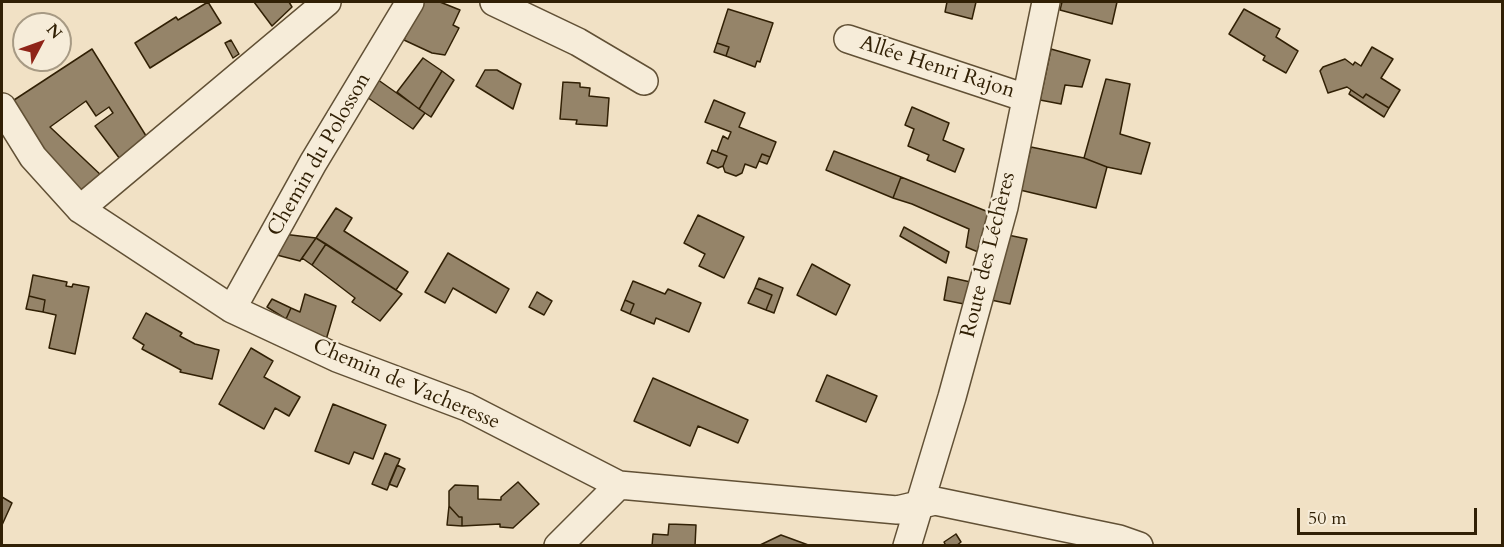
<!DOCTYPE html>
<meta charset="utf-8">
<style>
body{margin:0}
#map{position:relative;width:1504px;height:547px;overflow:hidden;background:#f1e1c5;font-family:Cardo,serif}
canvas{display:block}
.frame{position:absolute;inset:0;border:3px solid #312005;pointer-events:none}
.north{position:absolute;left:12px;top:12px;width:60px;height:60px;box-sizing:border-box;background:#f6ecd9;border:2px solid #a79a84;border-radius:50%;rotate:49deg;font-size:16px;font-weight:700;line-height:24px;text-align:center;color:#312005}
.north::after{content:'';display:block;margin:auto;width:21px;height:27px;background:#8f2418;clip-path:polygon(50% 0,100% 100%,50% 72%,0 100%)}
.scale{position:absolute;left:1297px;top:508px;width:180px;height:27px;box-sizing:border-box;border:3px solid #312005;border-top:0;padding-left:8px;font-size:18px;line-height:21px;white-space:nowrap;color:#312005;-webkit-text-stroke:4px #f6ecd9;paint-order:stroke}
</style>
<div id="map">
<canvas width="1504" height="547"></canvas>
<div class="frame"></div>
<div class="north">N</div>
<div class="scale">50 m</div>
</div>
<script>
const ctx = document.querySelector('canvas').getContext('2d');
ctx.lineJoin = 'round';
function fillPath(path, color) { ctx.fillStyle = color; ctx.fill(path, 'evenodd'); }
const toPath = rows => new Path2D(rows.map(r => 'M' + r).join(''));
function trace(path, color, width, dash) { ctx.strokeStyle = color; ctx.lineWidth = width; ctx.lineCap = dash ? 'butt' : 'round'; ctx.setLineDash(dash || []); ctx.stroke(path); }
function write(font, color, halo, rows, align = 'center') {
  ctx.font = font + ' Cardo,serif'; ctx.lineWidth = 4.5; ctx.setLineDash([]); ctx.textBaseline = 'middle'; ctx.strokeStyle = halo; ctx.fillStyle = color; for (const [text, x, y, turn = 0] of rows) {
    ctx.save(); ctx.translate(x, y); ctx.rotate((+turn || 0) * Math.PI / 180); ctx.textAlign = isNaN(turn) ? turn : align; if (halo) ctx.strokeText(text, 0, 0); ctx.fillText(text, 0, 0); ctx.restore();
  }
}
const building = toPath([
 [208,2,221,23,150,68,135,43,176,17,178,20,208,2],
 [254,2,289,2,292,7,272,26,254,2],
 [421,2,440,2,460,10,453,25,459,28,445,55,432,53,404,40,421,2],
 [947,2,976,2,972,19,945,12,947,2],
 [1062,2,1117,2,1112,24,1060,10,1062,2],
 [728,9,773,23,760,62,757,61,755,67,726,56,729,47,717,43,728,9],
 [1244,9,1280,29,1276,37,1298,51,1286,73,1263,60,1265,56,1229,34,1244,9],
 [231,40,239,54,233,58,225,43,231,40],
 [717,43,729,47,726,56,714,52,717,43],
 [1372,47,1393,59,1381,78,1400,90,1389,108,1366,94,1363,98,1347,87,1328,93,1320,71,1323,67,1345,59,1353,65,1355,62,1361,66,1372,47],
 [92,49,148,139,120,159,95,126,113,113,109,107,96,116,86,101,50,127,103,177,84,198,33,146,11,102,92,49],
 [1051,49,1090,60,1082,87,1065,85,1061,104,1040,100,1051,49],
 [423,58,442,71,419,109,397,92,423,58],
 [485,70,497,70,521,84,513,109,476,86,485,70],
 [442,71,454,80,431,117,419,109,442,71],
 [374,77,425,113,413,129,361,93,374,77],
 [1106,79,1130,84,1120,134,1150,143,1141,174,1107,167,1084,158,1106,79],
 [563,82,580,83,580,87,590,88,589,96,609,98,607,126,576,124,577,120,560,119,563,82],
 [1351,90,1363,98,1366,94,1389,108,1384,117,1349,94,1351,90],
 [714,100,745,113,739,127,776,142,770,157,762,154,756,168,745,164,742,173,736,176,725,172,723,166,727,156,717,152,723,136,728,139,731,132,705,122,714,100],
 [912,107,949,123,943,140,964,149,955,172,927,160,929,155,908,146,914,129,905,125,912,107],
 [1031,147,1084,158,1107,167,1096,208,1020,190,1031,147],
 [712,150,727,156,723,166,718,168,707,163,712,150],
 [834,151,901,177,893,198,826,170,834,151],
 [762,154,770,157,767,164,759,161,762,154],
 [901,177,991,213,983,254,966,247,969,229,912,204,893,198,901,177],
 [336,208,352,218,344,231,408,272,396,290,316,238,336,208],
 [698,215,744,237,724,278,699,266,705,254,684,243,698,215],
 [904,227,949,252,946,263,900,236,904,227],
 [283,234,316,238,300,261,273,254,283,234],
 [1008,235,1027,239,1010,304,991,300,1008,235],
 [316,238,326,244,312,265,302,258,316,238],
 [326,244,402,294,380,321,352,302,355,298,312,265,326,244],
 [448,253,509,289,496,313,453,288,445,303,425,292,448,253],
 [812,264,850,285,836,315,797,295,812,264],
 [33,275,67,282,66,286,72,287,73,284,89,287,75,354,49,348,56,315,43,312,45,300,29,296,33,275],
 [948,277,975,283,969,305,944,300,948,277],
 [759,278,783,288,774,313,766,310,772,295,755,288,759,278],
 [633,281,665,294,668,289,701,303,689,332,656,318,654,324,630,314,634,304,625,300,633,281],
 [755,288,772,295,766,310,748,303,755,288],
 [537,292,552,301,544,315,529,307,537,292],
 [305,294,336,306,326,340,286,319,291,308,300,312,305,294],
 [29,296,45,300,43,312,26,309,29,296],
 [272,299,291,308,286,319,267,307,272,299],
 [625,300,634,304,630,314,621,310,625,300],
 [146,313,182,333,180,336,195,344,219,350,212,379,180,372,181,370,142,349,144,345,133,338,146,313],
 [251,348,273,361,264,377,300,397,289,416,275,408,264,429,219,404,251,348],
 [827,375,877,396,866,422,816,401,827,375],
 [653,378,748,420,738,443,698,426,690,446,634,421,653,378],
 [333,404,386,425,373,459,354,452,349,464,315,451,333,404],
 [385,453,400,459,387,490,372,484,385,453],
 [397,465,405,469,397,487,389,484,397,465],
 [518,482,539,504,513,528,500,527,500,524,462,526,462,517,459,517,449,506,449,491,455,485,478,486,478,499,501,500,501,497,518,482],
 [2,497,12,503,2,525,2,497],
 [449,506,459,517,462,517,462,526,447,525,449,506],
 [669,524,696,525,695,546,652,546,653,534,668,535,669,524],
 [956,534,961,542,956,546,946,546,944,542,956,534],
 [781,535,811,546,758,546,781,535]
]);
fillPath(building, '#958469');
trace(building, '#312005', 1.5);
const minor = toPath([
 [494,2,578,42,644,81],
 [848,39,1026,98],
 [2,107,33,157,80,209,232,309,337,358,467,407,619,485,897,510,935,501,1119,539,1139,546],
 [80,209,327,2],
 [232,309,313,163,410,2],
 [558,546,619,485],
 [907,546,952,397,1004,207,1046,2]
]);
trace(minor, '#615035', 30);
trace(minor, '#f6ecd9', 27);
write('21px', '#312005', '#f6ecd9', [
 ["Allée Henri Rajon",937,68,18],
 ["Chemin du Polosson",320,155,-60],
 ["Route des Léchères",989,255,-76],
 ["Chemin de Vacheresse",406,385,23]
]);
</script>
